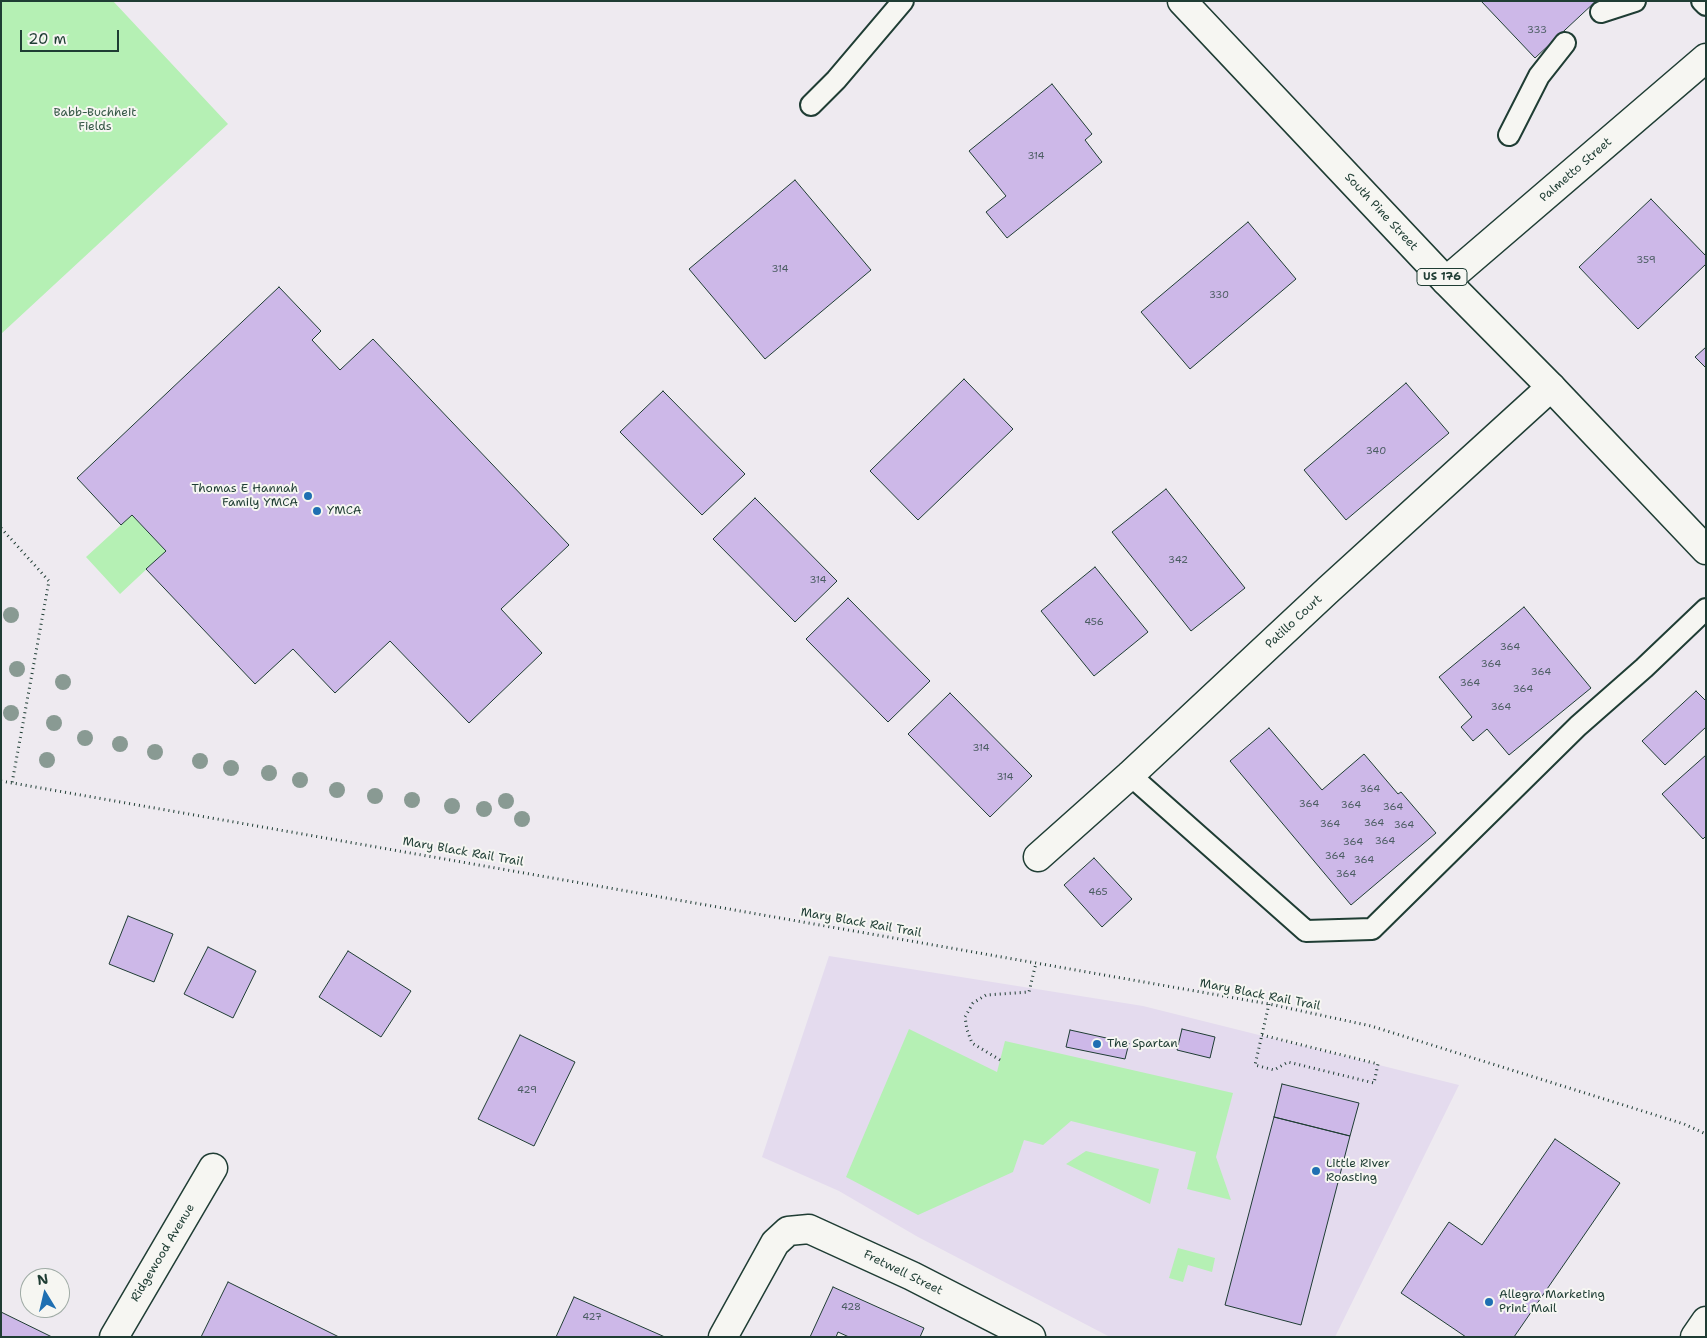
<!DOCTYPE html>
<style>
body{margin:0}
#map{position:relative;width:1707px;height:1338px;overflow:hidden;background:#eeeaf0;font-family:"Shantell Sans",sans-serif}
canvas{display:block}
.frame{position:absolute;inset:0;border:2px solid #1f3d34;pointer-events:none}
.north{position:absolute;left:20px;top:1268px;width:50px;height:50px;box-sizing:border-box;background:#f6f6f2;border:1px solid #a0aca6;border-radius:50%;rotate:351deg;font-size:14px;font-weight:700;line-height:20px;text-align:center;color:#1f3d34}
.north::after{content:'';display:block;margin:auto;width:18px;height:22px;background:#1f6fb2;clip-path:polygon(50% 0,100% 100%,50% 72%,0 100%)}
.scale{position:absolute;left:20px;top:30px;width:99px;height:22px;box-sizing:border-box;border:2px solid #1f3d34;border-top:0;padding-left:6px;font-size:15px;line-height:18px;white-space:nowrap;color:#1f3d34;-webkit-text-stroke:4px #f6f6f2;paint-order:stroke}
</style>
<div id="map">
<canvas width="1707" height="1338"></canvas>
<div class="frame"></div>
<div class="north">N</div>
<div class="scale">20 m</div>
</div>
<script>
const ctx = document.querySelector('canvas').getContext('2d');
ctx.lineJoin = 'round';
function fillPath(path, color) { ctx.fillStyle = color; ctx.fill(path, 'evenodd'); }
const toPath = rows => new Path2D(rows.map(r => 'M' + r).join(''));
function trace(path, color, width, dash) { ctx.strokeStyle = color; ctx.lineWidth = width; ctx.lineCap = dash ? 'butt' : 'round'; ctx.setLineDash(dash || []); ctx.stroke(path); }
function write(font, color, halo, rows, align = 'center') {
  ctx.font = font + ' "Shantell Sans",sans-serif'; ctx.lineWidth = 4; ctx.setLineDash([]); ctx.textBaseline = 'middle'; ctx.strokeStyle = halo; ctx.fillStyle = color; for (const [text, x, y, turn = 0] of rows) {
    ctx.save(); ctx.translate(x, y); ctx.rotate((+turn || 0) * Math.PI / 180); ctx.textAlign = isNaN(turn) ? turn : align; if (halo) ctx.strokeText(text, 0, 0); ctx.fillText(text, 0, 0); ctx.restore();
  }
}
fillPath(toPath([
 [829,956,1143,1006,1459,1085,1335,1337,1110,1337,918,1237,839,1191,762,1157]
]), '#e4dbee');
fillPath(toPath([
 [1,1,113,1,228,124,1,334],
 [132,515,166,551,120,594,86,557],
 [909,1029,997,1072,1005,1041,1233,1093,1216,1157,1231,1200,1187,1189,1196,1152,1071,1121,1043,1145,1024,1140,1013,1172,918,1215,846,1177],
 [1086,1151,1159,1169,1150,1204,1066,1164],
 [1178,1248,1215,1258,1212,1272,1188,1265,1183,1282,1169,1278]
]), '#b5f0b4');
const building = toPath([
 [1481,1,1596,1,1535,58,1481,1],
 [1052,84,1092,134,1085,140,1102,162,1007,238,986,212,1006,196,969,151,1052,84],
 [795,180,871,270,765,359,689,269,795,180],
 [1651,199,1706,256,1706,264,1638,329,1579,267,1651,199],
 [1248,222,1296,279,1190,369,1141,312,1248,222],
 [279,287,321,331,312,340,340,370,373,339,569,545,501,609,542,653,469,723,390,641,335,693,293,649,255,684,146,569,166,551,132,515,121,525,77,478,279,287],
 [1706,347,1706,368,1695,357,1706,347],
 [964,379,1013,429,918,520,870,471,964,379],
 [1406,383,1449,433,1346,520,1304,470,1406,383],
 [663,391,745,474,702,515,620,432,663,391],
 [1166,489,1245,588,1191,631,1112,532,1166,489],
 [755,498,837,581,795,622,713,539,755,498],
 [1095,567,1148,632,1094,676,1041,611,1095,567],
 [848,598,930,681,888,722,806,639,848,598],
 [1524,607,1591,688,1509,755,1487,729,1473,741,1461,727,1472,717,1439,677,1524,607],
 [1696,691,1706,701,1706,727,1665,765,1642,741,1696,691],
 [950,693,1032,776,990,817,908,734,950,693],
 [1269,728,1322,790,1364,754,1398,794,1401,792,1436,833,1351,905,1230,761,1269,728],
 [1706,755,1706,836,1703,839,1662,794,1706,755],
 [1094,858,1132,899,1102,927,1064,885,1094,858],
 [128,916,173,934,154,982,109,964,128,916],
 [208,947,256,971,233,1018,184,994,208,947],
 [348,951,411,991,381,1037,319,997,348,951],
 [1182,1029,1215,1037,1210,1058,1177,1050,1182,1029],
 [1070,1030,1129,1043,1125,1059,1066,1047,1070,1030],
 [520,1035,575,1062,534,1146,478,1119,520,1035],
 [1282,1084,1359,1103,1350,1136,1274,1117,1282,1084],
 [1274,1117,1350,1136,1301,1325,1225,1305,1274,1117],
 [1555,1139,1620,1183,1514,1337,1466,1337,1401,1293,1449,1222,1482,1245,1555,1139],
 [228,1282,339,1337,201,1337,228,1282],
 [833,1287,924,1328,920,1337,849,1337,838,1332,836,1337,810,1337,833,1287],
 [574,1297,665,1337,556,1337,574,1297],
 [1,1312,52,1337,1,1337,1,1312]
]);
fillPath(building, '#cdb8e8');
trace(building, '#1f3d34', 1);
const lane = toPath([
 [1702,1,1706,5],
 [1601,12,1635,1],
 [811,105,836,80,903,1],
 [1509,135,1539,76,1565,43],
 [1130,775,1306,931,1372,929,1578,726,1644,668,1706,609]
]);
const street = toPath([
 [1446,281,1706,58],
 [1038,857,1130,775,1328,590,1551,387],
 [114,1337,213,1168],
 [723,1337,775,1243,788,1231,809,1229,912,1276,1031,1337],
 [1695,1337,1706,1321]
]);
const highway = toPath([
 [1182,1,1446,281,1551,387,1706,550]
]);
trace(lane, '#1f3d34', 24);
trace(street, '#1f3d34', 31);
trace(highway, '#1f3d34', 31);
trace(toPath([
 [1,528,49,581,12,783],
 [1,781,1269,1004,1371,1026,1684,1124,1706,1134],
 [1262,1035,1378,1064,1374,1083,1288,1062,1274,1070,1255,1065,1269,1004],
 [1000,1060,972,1043,967,1030,965,1017,973,1003,986,995,1029,992,1036,963]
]), '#1f3d34', 3, [1, 4]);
trace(lane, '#f6f6f2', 20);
trace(street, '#f6f6f2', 28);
trace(highway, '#f6f6f2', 28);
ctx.fillStyle = '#899a93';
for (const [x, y] of [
 [11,615],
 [17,669],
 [63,682],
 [11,713],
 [54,723],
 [85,738],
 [120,744],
 [155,752],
 [47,760],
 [200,761],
 [231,768],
 [269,773],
 [300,780],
 [337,790],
 [375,796],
 [412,800],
 [506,801],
 [452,806],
 [484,809],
 [522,819]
]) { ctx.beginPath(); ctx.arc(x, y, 8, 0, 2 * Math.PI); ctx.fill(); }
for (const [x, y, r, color] of [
 [308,496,5,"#1f6fb2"],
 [317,511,5,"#1f6fb2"],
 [1097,1044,5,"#1f6fb2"],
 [1316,1171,5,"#1f6fb2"],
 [1489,1302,5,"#1f6fb2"]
]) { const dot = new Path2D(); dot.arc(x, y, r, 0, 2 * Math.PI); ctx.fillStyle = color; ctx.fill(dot); trace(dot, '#f6f6f2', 2); }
write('10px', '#4a5c61', null, [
 ["333",1537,30],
 ["314",1036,156],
 ["359",1646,260],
 ["314",780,269],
 ["330",1219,295],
 ["340",1376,451],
 ["342",1178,560],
 ["314",818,580],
 ["456",1094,622],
 ["364",1510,647],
 ["364",1491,664],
 ["364",1541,672],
 ["364",1470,683],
 ["364",1523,689],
 ["364",1501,707],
 ["314",981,748],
 ["314",1005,777],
 ["364",1370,789],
 ["364",1309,804],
 ["364",1351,805],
 ["364",1393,807],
 ["364",1374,823],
 ["364",1330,824],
 ["364",1404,825],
 ["364",1385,841],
 ["364",1353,842],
 ["364",1335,856],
 ["364",1364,860],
 ["364",1346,874],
 ["465",1098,892],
 ["429",527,1090],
 ["428",851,1307],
 ["427",592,1317]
]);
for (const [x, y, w] of [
 [1442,277,50]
]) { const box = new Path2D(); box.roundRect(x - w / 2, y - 8.5, w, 17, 4); ctx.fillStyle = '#f6f6f2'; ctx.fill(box); trace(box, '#1f3d34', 1); }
write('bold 11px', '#1f3d34', null, [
 ["US 176",1442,277]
]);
write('12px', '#365847', '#f6f6f2', [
 ["Babb-Buchheit",95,113],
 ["Fields",95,127]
]);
write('12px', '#1f3d34', '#f6f6f2', [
 ["Palmetto Street",1576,170,-41],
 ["South Pine Street",1381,212,47],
 ["Patillo Court",1294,622,-43],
 ["Mary Black Rail Trail",463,852,10],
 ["Mary Black Rail Trail",861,923,10],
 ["Mary Black Rail Trail",1260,995,11],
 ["Ridgewood Avenue",163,1253,-59],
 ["Fretwell Street",903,1273,26]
]);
write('12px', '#1f3d34', '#f6f6f2', [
 ["Thomas E Hannah",298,489,"right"],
 ["Family YMCA",298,503,"right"],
 ["YMCA",327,511],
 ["The Spartan",1107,1044],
 ["Little River",1326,1164],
 ["Roasting",1326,1178],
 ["Allegra Marketing",1499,1295],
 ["Print Mail",1499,1309]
], 'left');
</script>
